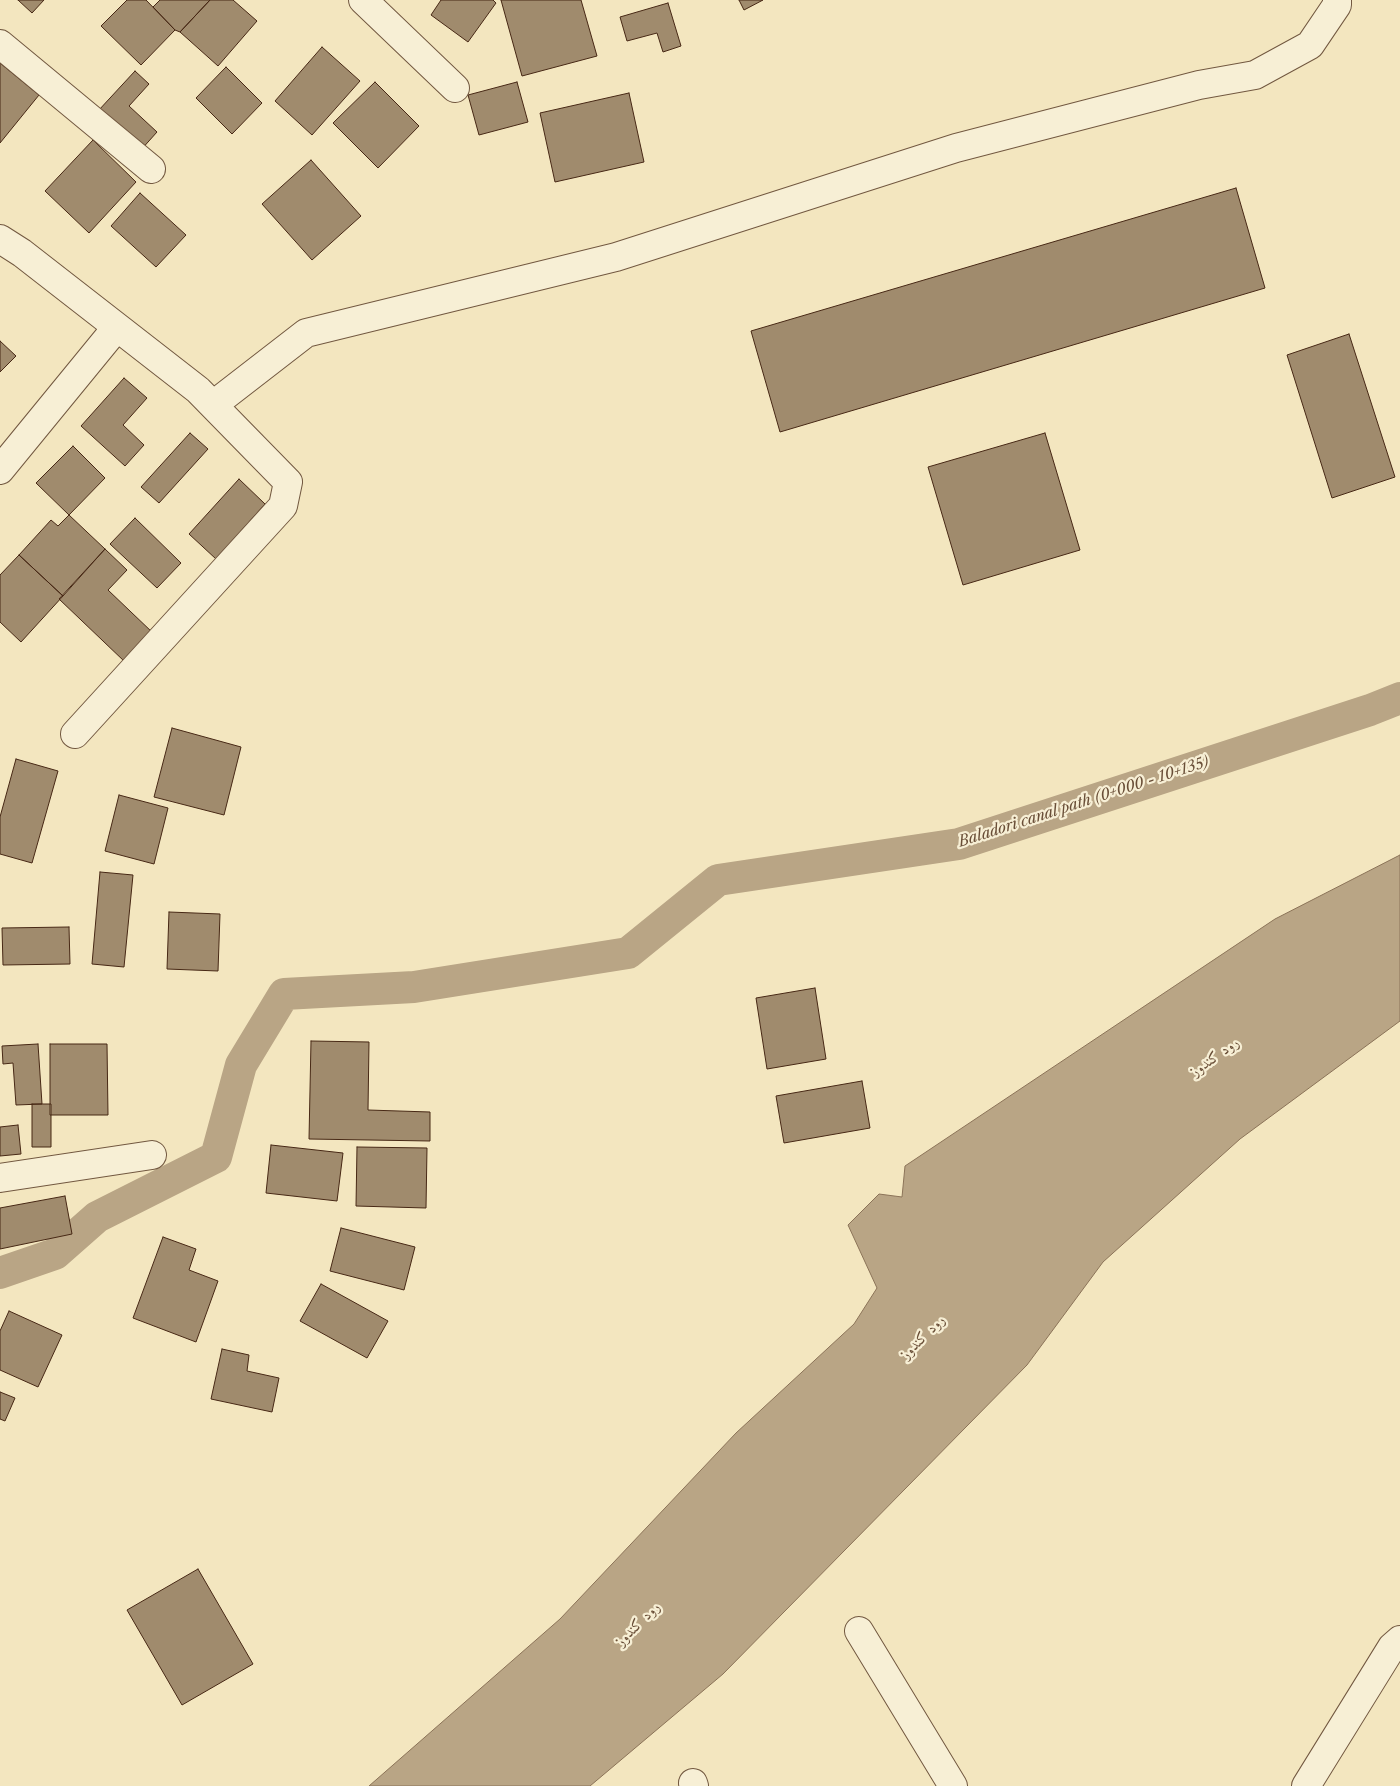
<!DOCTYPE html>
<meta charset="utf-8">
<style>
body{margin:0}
canvas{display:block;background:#f3e6bf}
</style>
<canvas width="1400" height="1786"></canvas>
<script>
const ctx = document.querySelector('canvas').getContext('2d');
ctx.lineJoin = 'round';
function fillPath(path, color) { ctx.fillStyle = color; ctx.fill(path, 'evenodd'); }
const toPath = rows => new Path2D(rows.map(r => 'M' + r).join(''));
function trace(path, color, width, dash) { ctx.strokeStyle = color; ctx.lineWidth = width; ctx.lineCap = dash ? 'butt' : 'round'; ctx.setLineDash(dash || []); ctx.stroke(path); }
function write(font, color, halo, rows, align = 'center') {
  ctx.font = font + ' "Libre Caslon Text",Amiri,serif'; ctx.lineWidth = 4.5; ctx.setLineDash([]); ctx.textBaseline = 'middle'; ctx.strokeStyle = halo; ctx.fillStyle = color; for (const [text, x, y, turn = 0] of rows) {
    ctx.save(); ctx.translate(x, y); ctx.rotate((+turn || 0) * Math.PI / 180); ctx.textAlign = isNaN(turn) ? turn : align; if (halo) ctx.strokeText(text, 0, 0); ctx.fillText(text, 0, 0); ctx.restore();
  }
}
const water = toPath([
 [1400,855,1400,1021,1240,1139,1103,1262,1027,1365,723,1674,590,1786,369,1786,560,1619,736,1433,854,1324,877,1288,848,1225,879,1194,902,1197,905,1166,1275,919,1400,855]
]);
fillPath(water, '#b9a585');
trace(water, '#8b7358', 1);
trace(toPath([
 [0,1273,55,1254,97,1217,216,1157,241,1065,284,994,414,987,628,953,718,880,959,844,1370,710,1400,698]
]), '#b9a585', 32);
const building = toPath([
 [18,0,44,0,32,13,18,0],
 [127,0,146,0,175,30,141,65,101,26,127,0],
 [160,0,210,0,180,32,175,30,153,7,160,0],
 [210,0,233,0,257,21,218,66,180,32,210,0],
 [441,0,493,0,496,3,468,42,431,15,441,0],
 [501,0,581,0,597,56,522,76,501,0],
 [739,0,763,0,744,10,739,0],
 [668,3,681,46,663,52,657,33,627,41,620,17,668,3],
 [322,47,360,81,312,135,275,101,322,47],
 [0,63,39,95,0,143,0,63],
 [226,67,262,103,232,134,196,98,226,67],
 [135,71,149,84,129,106,157,132,140,151,98,111,135,71],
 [375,82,419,126,378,168,333,123,375,82],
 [517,82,528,122,479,135,468,95,517,82],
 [629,93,644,162,555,182,540,113,629,93],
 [93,140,136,182,89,233,45,191,93,140],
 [311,160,361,216,312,260,262,204,311,160],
 [1236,188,1265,288,780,432,751,331,1236,188],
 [140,193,186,235,156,267,111,226,140,193],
 [1349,334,1395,477,1332,498,1287,355,1349,334],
 [0,341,16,356,0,372,0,341],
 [124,378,147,398,123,425,144,445,125,466,81,426,124,378],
 [190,433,208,449,159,503,141,487,190,433],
 [1045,433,1080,550,963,585,928,467,1045,433],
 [73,446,105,478,69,515,36,483,73,446],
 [239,479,265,504,216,559,189,534,239,479],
 [69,515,105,549,63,596,19,555,51,520,58,526,69,515],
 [135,518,181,563,157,588,110,544,135,518],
 [105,549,127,570,108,590,153,633,125,662,59,599,105,549],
 [19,555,63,596,21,642,0,622,0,575,19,555],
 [172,728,241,747,224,815,154,797,172,728],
 [16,759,58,771,32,863,0,854,0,817,16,759],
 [119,795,168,808,154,864,105,851,119,795],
 [100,872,133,875,124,967,92,964,100,872],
 [169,912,220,914,218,971,167,969,169,912],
 [69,927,70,964,3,965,2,928,69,927],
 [815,988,826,1059,767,1069,756,998,815,988],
 [311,1041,369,1042,368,1110,430,1112,430,1141,309,1139,311,1041],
 [38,1044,42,1104,16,1105,13,1063,3,1064,2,1046,38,1044],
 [50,1044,107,1044,108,1115,50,1115,50,1044],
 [862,1081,870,1128,784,1143,776,1096,862,1081],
 [32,1104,51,1104,51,1147,32,1147,32,1104],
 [18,1125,21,1154,0,1156,0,1127,18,1125],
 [271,1145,343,1153,337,1201,266,1193,271,1145],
 [357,1147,427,1148,426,1208,356,1206,357,1147],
 [65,1196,72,1234,0,1249,0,1208,65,1196],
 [341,1228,415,1247,404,1290,330,1271,341,1228],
 [163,1237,196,1249,189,1270,218,1281,196,1342,133,1318,163,1237],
 [321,1284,388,1321,367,1358,300,1321,321,1284],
 [9,1311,62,1335,38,1387,0,1370,0,1331,9,1311],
 [222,1349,249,1355,247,1371,279,1378,272,1412,211,1399,222,1349],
 [0,1392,15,1398,5,1421,0,1419,0,1392],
 [198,1569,253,1664,182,1705,127,1610,198,1569]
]);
fillPath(building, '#a08b6d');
trace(building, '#472815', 1);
const minor = toPath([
 [363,0,455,88],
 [0,44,151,169],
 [0,239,22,253,198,390,288,482,283,506,75,734],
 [213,405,306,333,616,257,956,148,1199,85,1255,75,1310,45,1337,5,1337,0],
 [0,470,117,327],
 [0,1178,152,1155],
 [859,1631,953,1786],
 [693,1783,694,1786],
 [1306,1786,1392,1647,1400,1640]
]);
trace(minor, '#725840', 30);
trace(minor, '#f7efd5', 28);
write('italic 15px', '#694e37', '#f7efd5', [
 ["Baladori canal path (0+000 - 10+135)",1084,802,-18],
 ["رود کندوز",1215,1057,-36],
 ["رود کندوز",923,1337,-45],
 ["رود کندوز",638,1624,-45]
]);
</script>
